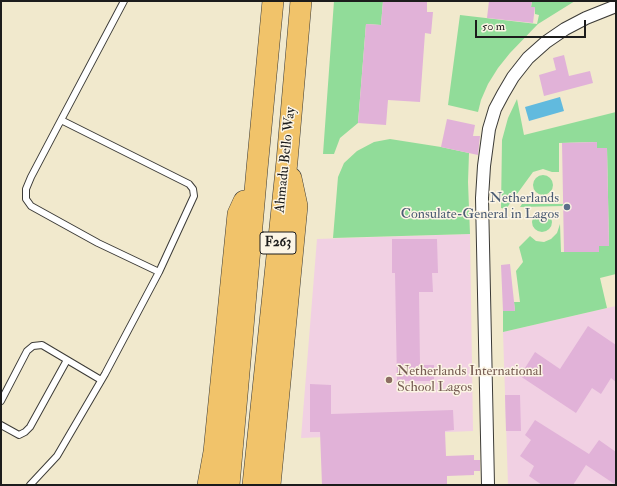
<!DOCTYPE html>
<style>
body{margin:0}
#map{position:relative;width:617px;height:486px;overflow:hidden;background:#f1e9cd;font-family:"IM FELL Double Pica",serif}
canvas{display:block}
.frame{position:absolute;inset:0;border:2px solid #1c1c1c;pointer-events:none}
.scale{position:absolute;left:475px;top:20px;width:111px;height:18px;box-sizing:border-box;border:2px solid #1c1c1c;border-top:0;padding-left:5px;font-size:12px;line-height:14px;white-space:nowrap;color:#1c1c1c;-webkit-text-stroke:3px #fcf5e5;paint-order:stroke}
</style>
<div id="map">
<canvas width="617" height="486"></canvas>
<div class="frame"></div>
<div class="scale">50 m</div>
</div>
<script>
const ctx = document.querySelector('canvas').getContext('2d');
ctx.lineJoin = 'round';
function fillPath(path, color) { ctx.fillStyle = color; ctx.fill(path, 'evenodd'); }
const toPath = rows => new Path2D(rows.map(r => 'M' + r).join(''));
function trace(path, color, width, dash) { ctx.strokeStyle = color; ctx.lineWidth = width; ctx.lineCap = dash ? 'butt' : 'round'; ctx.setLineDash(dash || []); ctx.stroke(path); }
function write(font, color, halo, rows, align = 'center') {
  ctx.font = font + ' "IM FELL Double Pica",serif'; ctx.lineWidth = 3; ctx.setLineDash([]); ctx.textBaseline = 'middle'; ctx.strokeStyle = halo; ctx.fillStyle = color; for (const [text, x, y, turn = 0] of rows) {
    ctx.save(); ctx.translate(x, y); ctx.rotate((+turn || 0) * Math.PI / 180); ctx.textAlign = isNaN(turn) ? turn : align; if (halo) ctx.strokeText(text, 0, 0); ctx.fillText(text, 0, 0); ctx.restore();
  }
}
fillPath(toPath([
 [470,234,473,431,301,438,317,239],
 [616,306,616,485,508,485,503,332]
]), '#f1d0e3');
fillPath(toPath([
 [334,1,383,1,381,25,366,24,358,123,340,138,334,154,323,154],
 [532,1,575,1,538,24,510,53,498,68,488,84,481,100,478,112,448,105,460,15,537,24,539,15,535,14,535,8,531,7],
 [517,99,524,135,616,112,616,274,600,278,607,308,503,332,503,311,515,311,514,302,520,302,516,271,523,262,519,247,530,236,536,241,544,242,551,239,557,233,560,224,561,252,599,252,599,246,609,246,607,148,597,148,597,142,559,143,559,172,552,172,543,169,533,172,506,209,501,208,502,140,508,118],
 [390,139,441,147,469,153,468,182,470,234,333,238,338,177,344,163,357,151,374,142],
 '533 185a10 10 0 1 1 20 0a10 10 0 1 1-20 0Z',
 [522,204,563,204,563,206,520,207],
 '532 222a10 10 0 1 1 20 0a10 10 0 1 1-20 0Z'
]), '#91dc99');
fillPath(toPath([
 [560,97,564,111,529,121,525,107]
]), '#61bade');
fillPath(toPath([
 [383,1,427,1,427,12,433,12,431,34,425,33,420,102,388,100,386,125,358,123,366,24,381,25],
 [489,1,532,1,531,7,535,7,533,23,487,18],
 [564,55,569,76,590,71,593,83,544,96,539,75,556,70,553,58],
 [447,119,475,125,473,136,480,136,478,155,441,147],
 [597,142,597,148,607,148,609,246,599,246,599,252,564,252,562,143],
 [392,239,437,239,438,273,432,273,433,292,419,292,420,365,434,365,434,381,397,381,395,273,392,273],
 [510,264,515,311,503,311,501,265],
 [588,326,616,345,616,382,611,378,601,394,592,388,576,413,520,376,535,352,560,369],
 [310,384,331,385,331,414,453,410,454,430,445,431,446,456,474,455,474,460,480,460,480,471,474,471,474,475,447,476,447,485,322,485,320,432,310,432],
 [505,395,520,395,521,431,506,431],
 [535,420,589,454,599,440,616,452,616,485,586,465,573,485,542,485,529,476,534,466,520,456,531,440,525,435]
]), '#e1b2d8');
const lane = toPath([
 [61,120,31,177,26,189,26,199,31,206,98,243,159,272],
 [1,401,27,351,33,346,42,345,101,380],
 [1,425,19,435,25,432,30,427,67,360],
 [30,485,57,456,105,374,159,272,194,196,193,189,189,184,61,120,124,1]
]);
const street = toPath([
 [488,485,482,198,484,166,489,129,495,109,503,94,513,77,528,58,546,42,565,29,586,18,616,6]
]);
const highway = toPath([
 [208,485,214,452,238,214,244,201],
 [229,485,257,169,273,1],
 [253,485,287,161,301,1],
 [270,485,297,206,291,178]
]);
trace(lane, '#3c3b37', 8);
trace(street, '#3c3b37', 14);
trace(highway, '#3c3b37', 22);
trace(lane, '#fff', 6);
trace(street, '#fff', 12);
trace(highway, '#f1c36a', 21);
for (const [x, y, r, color] of [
 [567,207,4,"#5c6f8a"],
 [389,380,4,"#8d6e63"]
]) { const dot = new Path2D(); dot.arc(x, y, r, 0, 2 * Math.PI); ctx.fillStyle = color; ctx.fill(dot); trace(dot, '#fcf5e5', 1.5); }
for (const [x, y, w] of [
 [278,243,36]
]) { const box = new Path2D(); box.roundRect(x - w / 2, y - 11, w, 22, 3); ctx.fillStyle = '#fcf5e5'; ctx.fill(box); trace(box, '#1c1c1c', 1); }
write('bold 13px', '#1c1c1c', null, [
 ["F263",278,243]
]);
write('14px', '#1c1c1c', '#fcf5e5', [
 ["Ahmadu Bello Way",286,160,-84]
]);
write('14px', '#4e5e75', '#fcf5e5', [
 ["Netherlands",559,199],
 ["Consulate-General in Lagos",559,215]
], 'right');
write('14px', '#785e54', '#fcf5e5', [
 ["Netherlands International",397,372],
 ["School Lagos",397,388]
], 'left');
</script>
